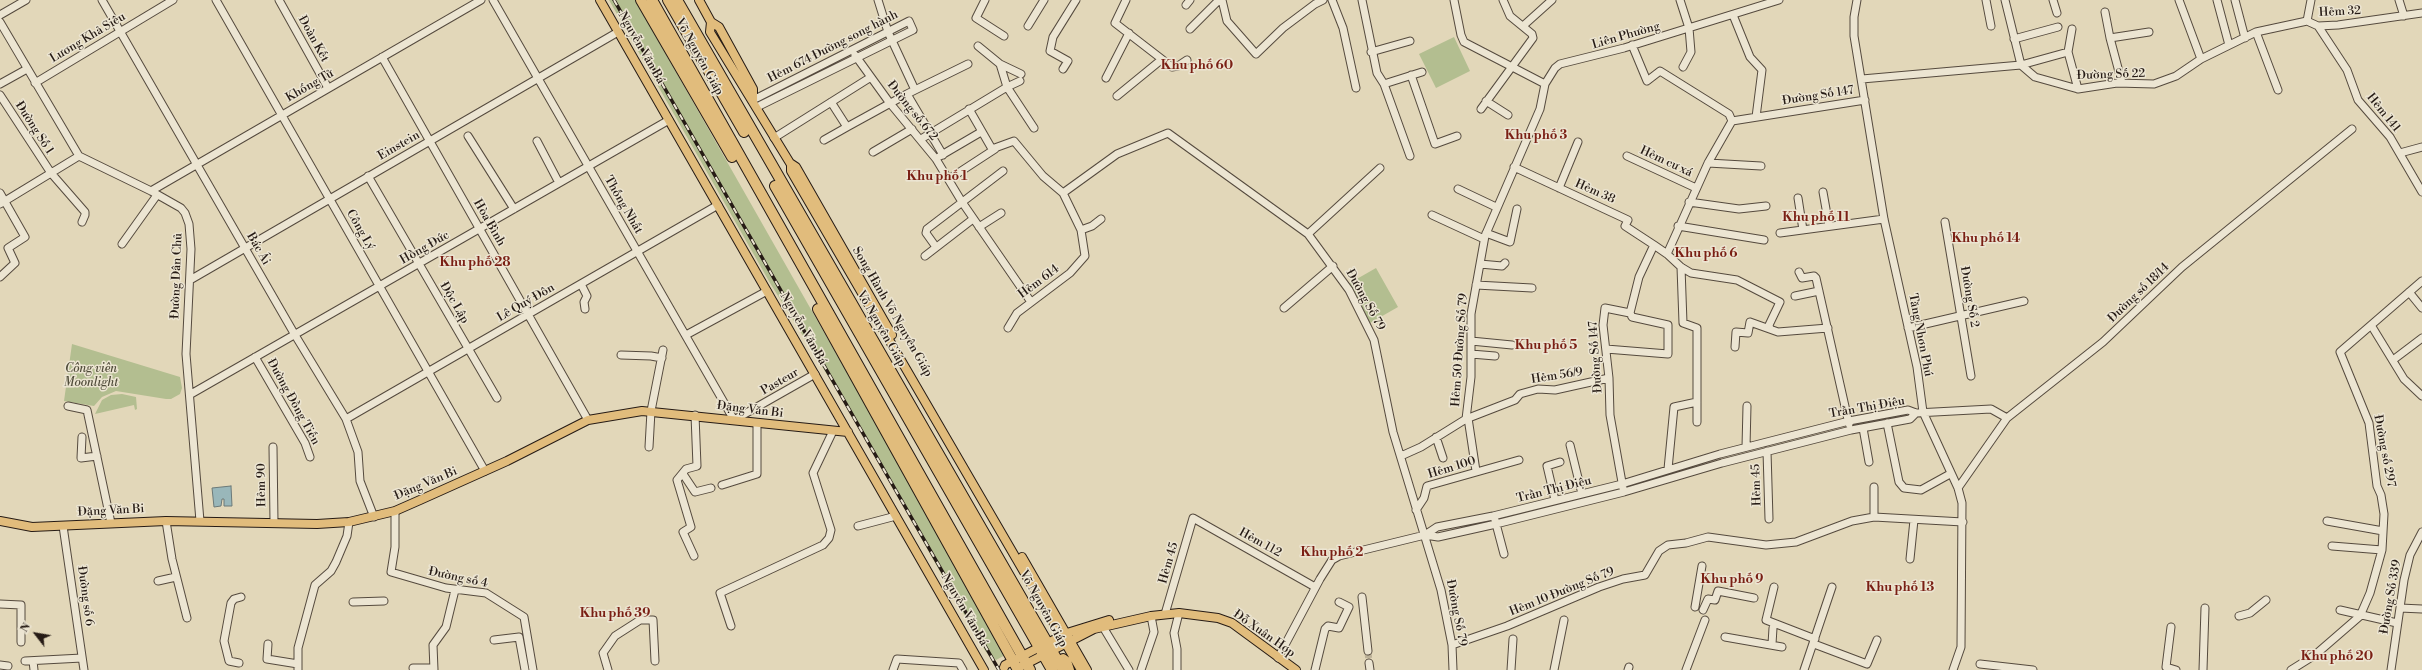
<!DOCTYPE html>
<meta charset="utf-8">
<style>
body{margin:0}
#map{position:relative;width:2422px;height:670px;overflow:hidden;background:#e2d7b9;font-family:"Libre Bodoni",serif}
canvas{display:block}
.north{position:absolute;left:16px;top:614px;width:40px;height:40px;-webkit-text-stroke:3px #ece5d2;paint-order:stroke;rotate:301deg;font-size:11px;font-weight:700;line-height:16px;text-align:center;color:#261b15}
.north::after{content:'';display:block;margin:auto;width:14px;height:18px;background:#261b15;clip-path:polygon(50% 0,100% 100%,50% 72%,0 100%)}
</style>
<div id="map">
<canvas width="2422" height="670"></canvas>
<div class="north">N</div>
</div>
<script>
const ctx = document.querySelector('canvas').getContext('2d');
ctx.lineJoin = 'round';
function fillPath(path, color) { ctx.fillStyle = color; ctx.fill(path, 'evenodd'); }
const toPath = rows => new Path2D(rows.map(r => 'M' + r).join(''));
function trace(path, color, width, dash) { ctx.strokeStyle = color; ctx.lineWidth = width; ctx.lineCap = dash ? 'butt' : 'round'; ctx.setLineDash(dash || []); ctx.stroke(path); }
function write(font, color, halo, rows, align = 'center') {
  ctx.font = font + ' "Libre Bodoni",serif'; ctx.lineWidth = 3; ctx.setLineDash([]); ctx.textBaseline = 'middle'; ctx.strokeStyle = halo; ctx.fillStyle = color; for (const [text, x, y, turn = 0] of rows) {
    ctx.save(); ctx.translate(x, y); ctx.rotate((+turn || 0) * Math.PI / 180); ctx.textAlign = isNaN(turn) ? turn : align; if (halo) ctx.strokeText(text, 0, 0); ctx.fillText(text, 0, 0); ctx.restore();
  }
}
fillPath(toPath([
 [609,0,635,0,1007,654,996,660,986,652,975,634,854,418,770,283],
 [1454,37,1470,71,1436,88,1419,54],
 [1376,268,1398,307,1370,323,1348,284],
 [72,344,180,377,182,388,180,394,171,399,166,399,116,391,102,397,94,406,64,401],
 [122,394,136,397,137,409,135,410,134,405,95,414,102,400,111,395]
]), '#b3be90');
const water = toPath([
 [231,486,232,506,224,506,224,499,222,499,221,506,214,507,212,488,231,486]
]);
fillPath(water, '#99b7ba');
trace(water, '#6b7978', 1);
trace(toPath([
 [1368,651,1369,663]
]), '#bcb198', 7, [7, 3.5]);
const minor = toPath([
 [102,0,295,335,346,419,358,452,360,481,374,517],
 [216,0,485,471],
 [279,0,328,88],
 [493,0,734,420,815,374],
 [878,0,888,32,915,90,907,94,943,155],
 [985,0,976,18,1004,36],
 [1126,0,1115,23,1172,67,1178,66,1187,60],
 [1222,0,1227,21,1256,54,1283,28,1315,4,1323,0],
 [1332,0,1343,28,1356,88],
 [1362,0,1377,73,1384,84,1410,156],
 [1454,0,1461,35,1464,42,1545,84],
 [1680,0,1689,28,1691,52,1683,67],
 [1857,0,1854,17,1854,36,1884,219,1917,367,1923,412,1958,488,1962,503,1961,647,1953,670],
 [1986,0,1991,26],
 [2005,0,2021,65,2068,52],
 [2053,0,2057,13],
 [2179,0,2201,59],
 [2217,0,2229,45],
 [2235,0,2245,38],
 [2399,0,2404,16],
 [1186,5,1190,0],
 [2105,12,2110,38],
 [0,15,26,0],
 [1733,15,1750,57,1762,70,1756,117],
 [2307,21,2318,26,2338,25,2422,13],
 [2307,21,2311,0],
 [0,22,79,156,151,191,181,208,185,213,189,224,191,249,186,354,200,521],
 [1028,26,1044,0],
 [1523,26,1552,0],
 [2318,26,2347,70,2358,100,2390,137,2422,192],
 [1190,29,1219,0],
 [2072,29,2068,52,2078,89],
 [2256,32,2278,90],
 [2014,39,2058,27],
 [1632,45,1647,81,1660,71,1729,114,1732,121],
 [978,46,1000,64,1007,87,1034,128],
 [1371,52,1410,41],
 [855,55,889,102,936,159,962,202,1031,302],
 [382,57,588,420],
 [1000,64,1021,74],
 [1063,69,1068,61,1050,51,1053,37,1076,0],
 [1411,75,1435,144,1457,136],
 [1106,78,1129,33],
 [1862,79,2021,65,2035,77,2078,89,2117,83,2154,84,2176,76,2201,59,2256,32,2307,21],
 [35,83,173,0],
 [2122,83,2110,38,2149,32],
 [0,84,27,69],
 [1384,84,1422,72],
 [915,90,968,64],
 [0,95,51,173,85,212,85,215,82,222],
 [1117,96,1161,60],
 [753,100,909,21,913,30,757,107],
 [1486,101,1508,115],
 [831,102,847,127,907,94],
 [969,109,992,149,1014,141,1043,176,1063,193,1081,230,1085,256,1070,273,1017,313,1008,328],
 [1481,109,1533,38,1532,34,1510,16,1503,0],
 [1732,121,1865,100],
 [468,136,514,209],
 [774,138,871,77],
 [921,139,1007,87,1020,81],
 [824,140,847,127],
 [537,141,559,183],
 [873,152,912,129],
 [2400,153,2422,147],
 [940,156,981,132],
 [1627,156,1696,188],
 [1708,163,1761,166],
 [1514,167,1628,220,1625,226,1654,245],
 [368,176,497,398],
 [949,179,995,149],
 [1559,188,1578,142],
 [1458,189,1496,207],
 [151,191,481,0],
 [1823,192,1829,226],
 [0,193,25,237,8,248,15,263,0,277],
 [1063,193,1117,154,1168,133,1308,234,1349,290,1374,340,1393,432,1441,590,1452,645,1453,670],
 [1798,198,1803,230],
 [1689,202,1739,209,1766,206],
 [0,204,79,156],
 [1432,215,1484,239],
 [1945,222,1971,376],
 [1678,226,1764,240],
 [979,227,1001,213],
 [1081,230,1092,226,1101,219],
 [1486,233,1510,242,1517,209],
 [1780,233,1884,219],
 [1308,234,1380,168],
 [122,244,157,195],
 [936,247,926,233,927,229,1003,171],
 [1667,254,1681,267,1691,273,1737,280,1780,302,1769,325,1770,329],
 [925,256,973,219],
 [1480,264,1502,266,1505,263],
 [1681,267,1683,323,1697,328,1697,422],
 [1799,272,1802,278,1814,276,1816,278,1849,424],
 [190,280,618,32],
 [581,284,587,296,584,302,585,309],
 [1476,285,1532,288],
 [2409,292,2422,308],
 [1795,296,1819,291],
 [1284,308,1333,266],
 [2371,325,2404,379,2422,396],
 [1908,328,2024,301],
 [686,335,767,291],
 [1471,341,1512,345],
 [1735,347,1736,332,1748,333,1750,322,1778,332,1828,328],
 [1606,349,1668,354,1668,325,1632,317,1630,313],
 [1471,354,1495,356],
 [621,355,651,356,662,358],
 [255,357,305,443,310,457],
 [2393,360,2422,338],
 [191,394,669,120],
 [68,406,87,410,111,523],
 [1468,418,1476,471],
 [346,419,718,205],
 [1466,419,1471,377,1471,314,1485,236,1540,109,1545,84,1555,68,1560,64,1624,48,1779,0],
 [1887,423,1899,482,1904,488,1921,490,1950,474],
 [1863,428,1869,462],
 [82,437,81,458,97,456],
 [1436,437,1443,458],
 [1570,445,1582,494],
 [273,447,274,522],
 [649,447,651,411,663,350],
 [1746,447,1747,406],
 [1767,451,1769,519],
 [1401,456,1421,447,1466,419,1515,400,1520,394,1538,389,1555,390,1609,378],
 [1668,469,1674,407,1697,402],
 [683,474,695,492,711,488],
 [722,485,757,474,757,424],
 [1623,488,1610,415,1609,378,1603,325,1605,308,1630,313,1639,277,1654,245,1667,254,1708,163,1732,121],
 [1958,488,2007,418,2103,342,2182,267,2352,129],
 [1555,500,1547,466,1560,462],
 [1416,510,1424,498,1427,486,1519,460],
 [395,511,395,547,391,572,446,588,486,593,524,617,533,670],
 [1874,517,1874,487],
 [1495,520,1504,554],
 [166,521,172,559,187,618],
 [2327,521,2383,531],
 [63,526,84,670],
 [858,526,896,516],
 [1425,535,1437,527,1493,516,1622,484,1720,454,1849,421,1908,410,1916,413,1991,409,2007,418],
 [2332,546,2382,550],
 [694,556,683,532,691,527,677,480,686,469,697,466,695,415],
 [1910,559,1914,520],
 [158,581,176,577],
 [1774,587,1766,620,1815,639],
 [1362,597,1368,651],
 [353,602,384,601],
 [0,604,21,605,21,642],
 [1695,607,1702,566],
 [2400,608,2422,609],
 [1703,610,1708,599,1715,600,1718,591,1754,598],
 [2340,610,2397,623],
 [1165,614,1193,518,1315,587],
 [2239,616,2250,613,2266,600],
 [731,626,720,593,823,545,829,538,831,530,813,473,833,431],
 [1103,627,1129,670],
 [2171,627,2166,667,2176,670],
 [1725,637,1782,647],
 [494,640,519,637,525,670],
 [268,644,267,659,298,664],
 [1772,644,1773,628],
 [1814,644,1867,664,1877,640],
 [1452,645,1507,626,1599,587,1623,579,1645,575,1659,551,1668,545,1686,543,1708,537,1766,545,1796,542,1852,521,1874,517,1963,522],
 [1278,658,1320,579,1332,560,1339,556,1425,535,1438,537,1496,524,1624,492,1722,463,1851,430,1910,419,1916,413],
 [25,661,82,658],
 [33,661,34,670],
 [239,663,229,661,224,641,231,603,234,599,241,597],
 [1369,663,1370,670],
 [1980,664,2033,670],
 [0,665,8,666],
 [413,668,434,668],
 [298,670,298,648,315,585,331,571,336,562,347,536,349,522],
 [434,670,433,645,446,627,455,590],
 [608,670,603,653,615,636,640,620,653,620,655,661],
 [893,670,897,659,959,663,963,670],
 [1141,670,1154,632,1151,616],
 [1177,670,1177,649,1174,633,1179,613],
 [1315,670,1325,629,1328,626,1339,628,1349,607,1339,602],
 [1511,670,1513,639],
 [1554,670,1564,620],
 [1628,670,1629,667],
 [1686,670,1705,620],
 [1804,670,1832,587],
 [2203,670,2205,608],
 [2291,670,2315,655,2360,616,2370,593,2382,550,2384,514,2381,495,2377,486,2369,423,2340,352,2422,281],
 [2391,670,2404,580,2410,555,2422,532]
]);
const major = toPath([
 [600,0,984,670],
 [699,0,711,22,719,27,753,89,753,100],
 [711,22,710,32,790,163,796,167,892,335],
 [791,165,791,171,1081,670],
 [0,521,32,527,166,521,317,524,349,522,395,511,420,500,507,461,588,420,642,411,848,432],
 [1022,557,1087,670],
 [1057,661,1063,658,1067,661,1070,670],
 [1022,666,1094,629,1151,616,1179,613,1218,618,1232,623,1296,670],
 [1003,670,1005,665,1067,633,1109,620]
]);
const highway = toPath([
 [641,0,732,157],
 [652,0,1030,670],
 [668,0,744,132],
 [677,0,1063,670],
 [775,186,1052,670],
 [818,309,1018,670]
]);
trace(minor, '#554a3e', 9);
trace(major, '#261b15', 10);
trace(highway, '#261b15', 12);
trace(minor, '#ece5d2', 7);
trace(major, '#e1bc7c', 8);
trace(highway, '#e1bc7c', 10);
const rail = toPath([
 [614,0,999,670]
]);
trace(rail, '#261b15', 3.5);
trace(rail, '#ece5d2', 2, [6]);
write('12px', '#261b15', '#ece5d2', [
 ["Hẻm 32",2340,12,-3],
 ["Liên Phường",1626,36,-16],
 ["Lương Khả Siêu",88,38,-31],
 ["Đoàn Kết",313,39,61],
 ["Hẻm 674 Đường song hành",833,47,-27],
 ["Nguyễn Văn Bá",641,48,60],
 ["Võ Nguyên Giáp",699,57,61],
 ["Đường Số 22",2111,75,-2],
 ["Khổng Tử",310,86,-30],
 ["Đường Số 147",1818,96,-9],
 ["Đường số 672",912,111,51],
 ["Hẻm 141",2383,113,51],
 ["Đường Số 1",34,128,57],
 ["Einstein",399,146,-30],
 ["Hẻm cư xá",1666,162,25],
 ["Hẻm 38",1595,192,24],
 ["Thống Nhất",623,205,60],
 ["Hòa Bình",489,223,60],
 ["Công Lý",360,230,60],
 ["Hồng Đức",425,248,-30],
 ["Bác Ái",258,249,60],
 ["Đường Dân Chủ",177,276,-88],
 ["Hẻm 614",1039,282,-37],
 ["Đường số 18/14",2139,293,-44],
 ["Đường Số 2",1969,297,80],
 ["Đường Số 79",1365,300,61],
 ["Độc Lập",454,303,60],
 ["Lê Quý Đôn",526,303,-30],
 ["Song Hành Võ Nguyên Giáp",892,312,60],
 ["Nguyễn Văn Bá",803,329,60],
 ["Võ Nguyên Giáp",881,329,60],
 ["Tăng Nhơn Phú",1920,335,79],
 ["Hẻm 50 Đường Số 79",1460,350,-86],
 ["Đường Số 147",1596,357,-94],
 ["Hẻm 56/9",1557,376,-9],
 ["Pasteur",780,382,-30],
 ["Đường Đồng Tiến",293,402,61],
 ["Trần Thị Điệu",1867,408,-10],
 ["Đặng Văn Bi",750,410,7],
 ["Đường số 297",2384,451,79],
 ["Hẻm 100",1452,468,-17],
 ["Đặng Văn Bi",426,484,-23],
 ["Hẻm 90",262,485,-91],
 ["Hẻm 45",1757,485,-92],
 ["Trần Thị Điệu",1554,490,-14],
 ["Đặng Văn Bi",111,511,-3],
 ["Hẻm 112",1260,543,29],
 ["Hẻm 45",1169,563,-74],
 ["Đường số 4",458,578,12],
 ["Hẻm 10 Đường Số 79",1562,592,-22],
 ["Đường số 6",85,596,82],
 ["Đường Số 339",2391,597,-80],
 ["Võ Nguyên Giáp",1043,609,61],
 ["Nguyễn Văn Bá",964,610,60],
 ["Đường Số 79",1456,613,79],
 ["Đỗ Xuân Hợp",1264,634,35]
]);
write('italic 12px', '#504c3a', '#ece5d2', [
 ["Công viên",91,369],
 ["Moonlight",91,383]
]);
write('bold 13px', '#7a1f14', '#ece5d2', [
 ["Khu phố 60",1197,66],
 ["Khu phố 3",1536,136],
 ["Khu phố 1",937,177],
 ["Khu phố 11",1816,218],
 ["Khu phố 14",1986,239],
 ["Khu phố 6",1706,254],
 ["Khu phố 28",475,263],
 ["Khu phố 5",1546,346],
 ["Khu phố 2",1332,553],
 ["Khu phố 9",1732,580],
 ["Khu phố 13",1900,588],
 ["Khu phố 39",615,614],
 ["Khu phố 20",2337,657]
]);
</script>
